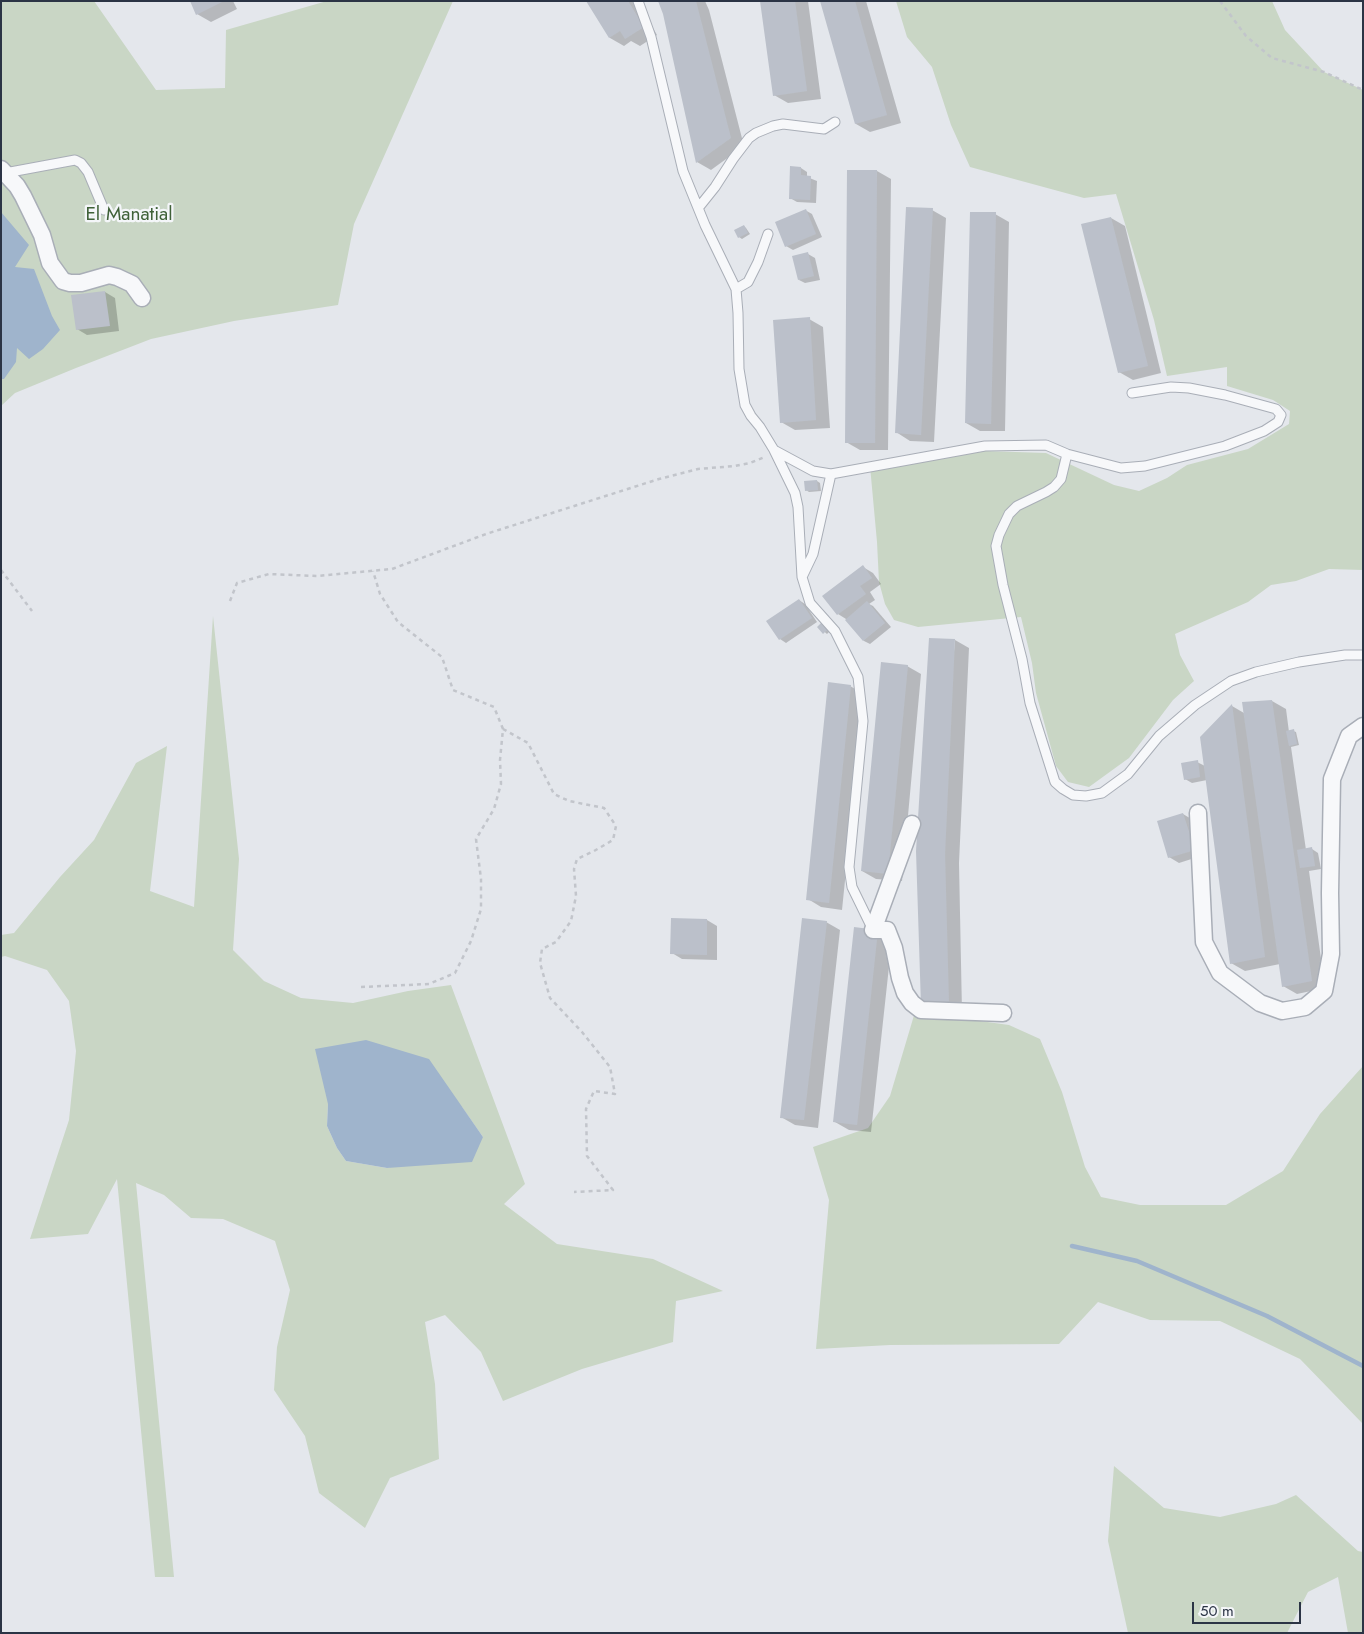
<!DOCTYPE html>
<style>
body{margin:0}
#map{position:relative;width:1364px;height:1634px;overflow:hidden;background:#e4e7ec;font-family:Jost,sans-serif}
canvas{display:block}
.frame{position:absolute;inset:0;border:2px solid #2b3445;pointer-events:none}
.scale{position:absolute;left:1192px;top:1602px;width:109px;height:22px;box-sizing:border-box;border:2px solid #2b3445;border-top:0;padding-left:6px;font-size:15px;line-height:18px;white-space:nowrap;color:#2b3445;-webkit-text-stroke:4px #f4f6f9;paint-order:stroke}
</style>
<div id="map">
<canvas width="1364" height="1634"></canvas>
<div class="frame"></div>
<div class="scale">50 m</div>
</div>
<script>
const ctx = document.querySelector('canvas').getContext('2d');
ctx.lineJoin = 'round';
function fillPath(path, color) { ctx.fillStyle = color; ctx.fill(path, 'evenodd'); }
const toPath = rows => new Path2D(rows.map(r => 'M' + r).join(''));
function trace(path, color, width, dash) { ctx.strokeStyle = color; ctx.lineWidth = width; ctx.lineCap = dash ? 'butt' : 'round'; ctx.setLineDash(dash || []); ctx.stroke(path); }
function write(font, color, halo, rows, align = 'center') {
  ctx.font = font + ' Jost,sans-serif'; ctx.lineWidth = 4.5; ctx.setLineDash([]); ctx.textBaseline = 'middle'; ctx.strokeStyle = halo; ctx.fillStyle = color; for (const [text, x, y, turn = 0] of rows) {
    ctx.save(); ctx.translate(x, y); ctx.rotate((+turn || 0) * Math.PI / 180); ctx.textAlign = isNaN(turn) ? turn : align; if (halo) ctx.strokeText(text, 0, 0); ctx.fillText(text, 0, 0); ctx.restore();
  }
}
fillPath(toPath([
 [1,1,94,1,156,90,225,88,226,30,327,1,453,1,354,224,338,305,234,321,151,339,76,368,15,393,1,406],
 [896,1,1272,1,1285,30,1324,72,1363,90,1363,570,1329,569,1296,581,1271,585,1248,602,1175,634,1180,655,1194,681,1173,700,1129,758,1089,787,1068,782,1056,766,1036,693,1032,663,1021,617,918,627,894,620,885,604,879,582,877,542,870,466,985,451,1046,453,1114,485,1139,491,1167,478,1187,465,1248,449,1289,424,1290,411,1273,400,1227,386,1227,367,1167,376,1154,320,1116,194,1084,198,970,167,951,125,932,67,907,37],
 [213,616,239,859,233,950,264,981,301,998,353,1003,408,991,451,985,525,1184,504,1204,557,1244,653,1259,723,1291,676,1301,673,1342,582,1369,503,1401,481,1352,445,1315,425,1322,435,1384,439,1459,390,1478,365,1528,319,1493,305,1436,274,1390,277,1347,290,1290,275,1241,223,1219,191,1218,164,1195,136,1183,174,1577,155,1577,117,1179,88,1234,30,1239,69,1120,76,1051,69,1001,47,970,5,956,1,957,1,935,14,933,60,877,94,840,136,763,167,746,150,891,194,907],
 [328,1104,462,1107,483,1137,387,1168,346,1161,337,1148,327,1126],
 [915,1012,1009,1025,1040,1039,1062,1092,1085,1167,1101,1197,1140,1205,1226,1205,1283,1171,1320,1114,1363,1066,1363,1424,1300,1359,1220,1321,1150,1320,1098,1302,1059,1344,890,1345,816,1349,829,1200,813,1147,868,1128,890,1096],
 [1114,1466,1164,1508,1220,1517,1276,1504,1296,1495,1358,1551,1363,1552,1363,1633,1348,1633,1338,1577,1308,1592,1287,1633,1128,1633,1108,1541]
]), '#c9d6c5');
fillPath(toPath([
 [1,212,29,245,15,267,34,269,52,316,60,330,43,349,29,359,17,348,16,362,4,379,1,379],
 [366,1040,429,1059,483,1137,472,1162,387,1168,346,1161,337,1148,327,1126,328,1104,315,1049]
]), '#9fb4cc');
fillPath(toPath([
 [192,1,233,1,237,9,211,22,197,14],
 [588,1,637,1,657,35,640,46,631,41,624,46,610,38],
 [659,1,705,1,709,10,744,146,711,170,697,162,664,13],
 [762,1,808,1,821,99,788,103,774,95],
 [821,1,866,1,901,123,870,132,856,124],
 [801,168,807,172,807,177,817,181,816,203,797,202,790,198],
 [877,171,891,179,888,450,860,450,846,442],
 [805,210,812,214,822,237,793,250,786,246],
 [932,210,946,218,934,442,910,441,896,432],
 [995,214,1009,222,1005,431,980,431,966,423],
 [1111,218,1125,226,1161,373,1133,380,1119,372,1083,225],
 [744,226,746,228,750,234,742,239,739,237],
 [808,254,815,258,820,280,805,283,799,280],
 [105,292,115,298,119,331,87,335,77,329],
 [809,319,823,327,830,428,795,430,781,422],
 [817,481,820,483,821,491,809,492,806,490],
 [863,567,873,573,881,584,870,592,875,600,869,604,873,606,891,627,870,644,864,641,846,619,838,614],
 [799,600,805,604,817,622,786,643,780,639],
 [819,627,832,629,827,634],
 [955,640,969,648,959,863,962,1012,923,1005],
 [907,666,921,674,902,881,876,879,862,871],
 [850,686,864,694,842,910,821,907,808,899],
 [1272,701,1286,709,1289,732,1293,731,1296,732,1299,745,1291,747,1306,850,1312,849,1318,853,1321,869,1309,871,1325,988,1297,994,1283,986,1280,964,1245,971,1231,963,1207,780,1192,783,1185,779,1197,762,1205,766,1232,706,1244,713,1243,703],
 [1183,814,1193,820,1204,855,1179,863,1169,857],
 [707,920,717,926,717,960,682,959,672,953],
 [826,922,840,930,818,1128,795,1125,781,1117],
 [855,928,892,939,871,1132,849,1130,835,1122]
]), '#0003');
trace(toPath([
 [1072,1246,1137,1261,1267,1316,1363,1366]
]), '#9fb4cc', 4.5);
fillPath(toPath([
 [190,1,224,1,196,15],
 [586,1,628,1,644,27,625,39,620,31,609,38],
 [658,1,696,1,731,138,696,163,663,14],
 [760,1,795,1,807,91,773,96],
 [820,1,855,1,887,115,855,124],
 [790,166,801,167,801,175,811,176,810,200,789,199],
 [847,170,877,170,875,443,845,443],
 [906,207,933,208,921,435,895,433],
 [806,209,816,234,785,247,775,222],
 [970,212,996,212,991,424,965,423],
 [1111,217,1148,366,1118,373,1081,224],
 [744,225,748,233,738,238,734,230],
 [808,252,814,276,798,280,792,256],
 [105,291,110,326,76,330,71,295],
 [810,317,816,420,780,423,773,320],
 [817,480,818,490,805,491,804,481],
 [863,565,872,578,860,586,866,594,837,615,822,596],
 [799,599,812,618,779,640,766,621],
 [867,601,885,623,863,641,845,620],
 [824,620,830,627,823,634,817,627],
 [929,638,955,639,945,854,949,1005,921,1006,916,851],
 [881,662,908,665,888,874,861,871],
 [828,682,851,685,829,903,806,900],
 [1272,700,1312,981,1282,987,1242,702],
 [1232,704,1265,957,1230,964,1200,737],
 [1294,729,1297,744,1289,746,1286,731],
 [1198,760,1200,777,1184,780,1181,763],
 [1183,813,1195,850,1168,858,1157,821],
 [1312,847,1315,866,1300,868,1297,850],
 [671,918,707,919,707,955,670,954],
 [802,918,827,921,804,1120,780,1118],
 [854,927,878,930,857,1125,833,1122]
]), '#bbc0ca');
const lane = toPath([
 [638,1,651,37,683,171,705,225,736,289,738,313,739,369,745,405,751,416,760,427,774,450,795,493,798,507,802,577,810,603,835,631,858,677,863,721,849,867,852,887,873,930],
 [5,173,75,160,81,163,88,172,104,210],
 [699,207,715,187,733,159,749,138,756,133,773,126,783,124,824,129,835,122],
 [736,289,748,282,758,262,768,234],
 [774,450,813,471,831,474,985,446,1046,445,1067,454,1121,468,1145,466,1225,446,1264,431,1278,422,1281,415,1276,409,1225,395,1189,388,1171,387,1132,393],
 [1067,454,1061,479,1054,487,1046,492,1017,506,1009,514,999,535,996,546,1003,585,1022,659,1030,703,1055,782,1063,789,1073,795,1086,796,1102,793,1128,774,1159,736,1195,705,1231,681,1256,672,1299,662,1345,655,1363,655],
 [803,575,813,554,831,474]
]);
const street = toPath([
 [1,169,17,186,23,196,42,235,50,263,63,281,70,283,81,283,109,275,117,277,132,284,142,298],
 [1198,813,1204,942,1220,973,1260,1003,1282,1011,1305,1007,1324,991,1331,954,1330,893,1332,779,1349,736,1363,726],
 [912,824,873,930,887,930,894,948,900,978,905,993,912,1003,921,1010,1003,1013]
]);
trace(lane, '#a9aeb7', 11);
trace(street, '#a9aeb7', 19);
trace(toPath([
 [1220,1,1246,36,1272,58,1324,72,1363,90],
 [1,570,32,611],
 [230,601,237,583,269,574,317,576,392,569,486,534,659,479,698,469,735,466,750,463,765,457],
 [503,729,528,743,554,794,569,801,604,808,616,826,613,840,594,851,577,859,574,869,576,896,571,921,556,942,542,949,540,963,550,998,582,1032,610,1067,615,1094,594,1091,586,1109,587,1156,613,1190,574,1192],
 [361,987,429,984,455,973,471,941,481,909,481,879,476,839,494,809,501,784,500,760,503,729,494,707,453,690,442,657,398,622,380,594,373,571]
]), '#c2c5cb', 2.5, [4, 4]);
trace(lane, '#f7f8fa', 9);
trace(street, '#f7f8fa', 16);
write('19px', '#3f6138', '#f4f6f9', [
 ["El Manatial",129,215]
]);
</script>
